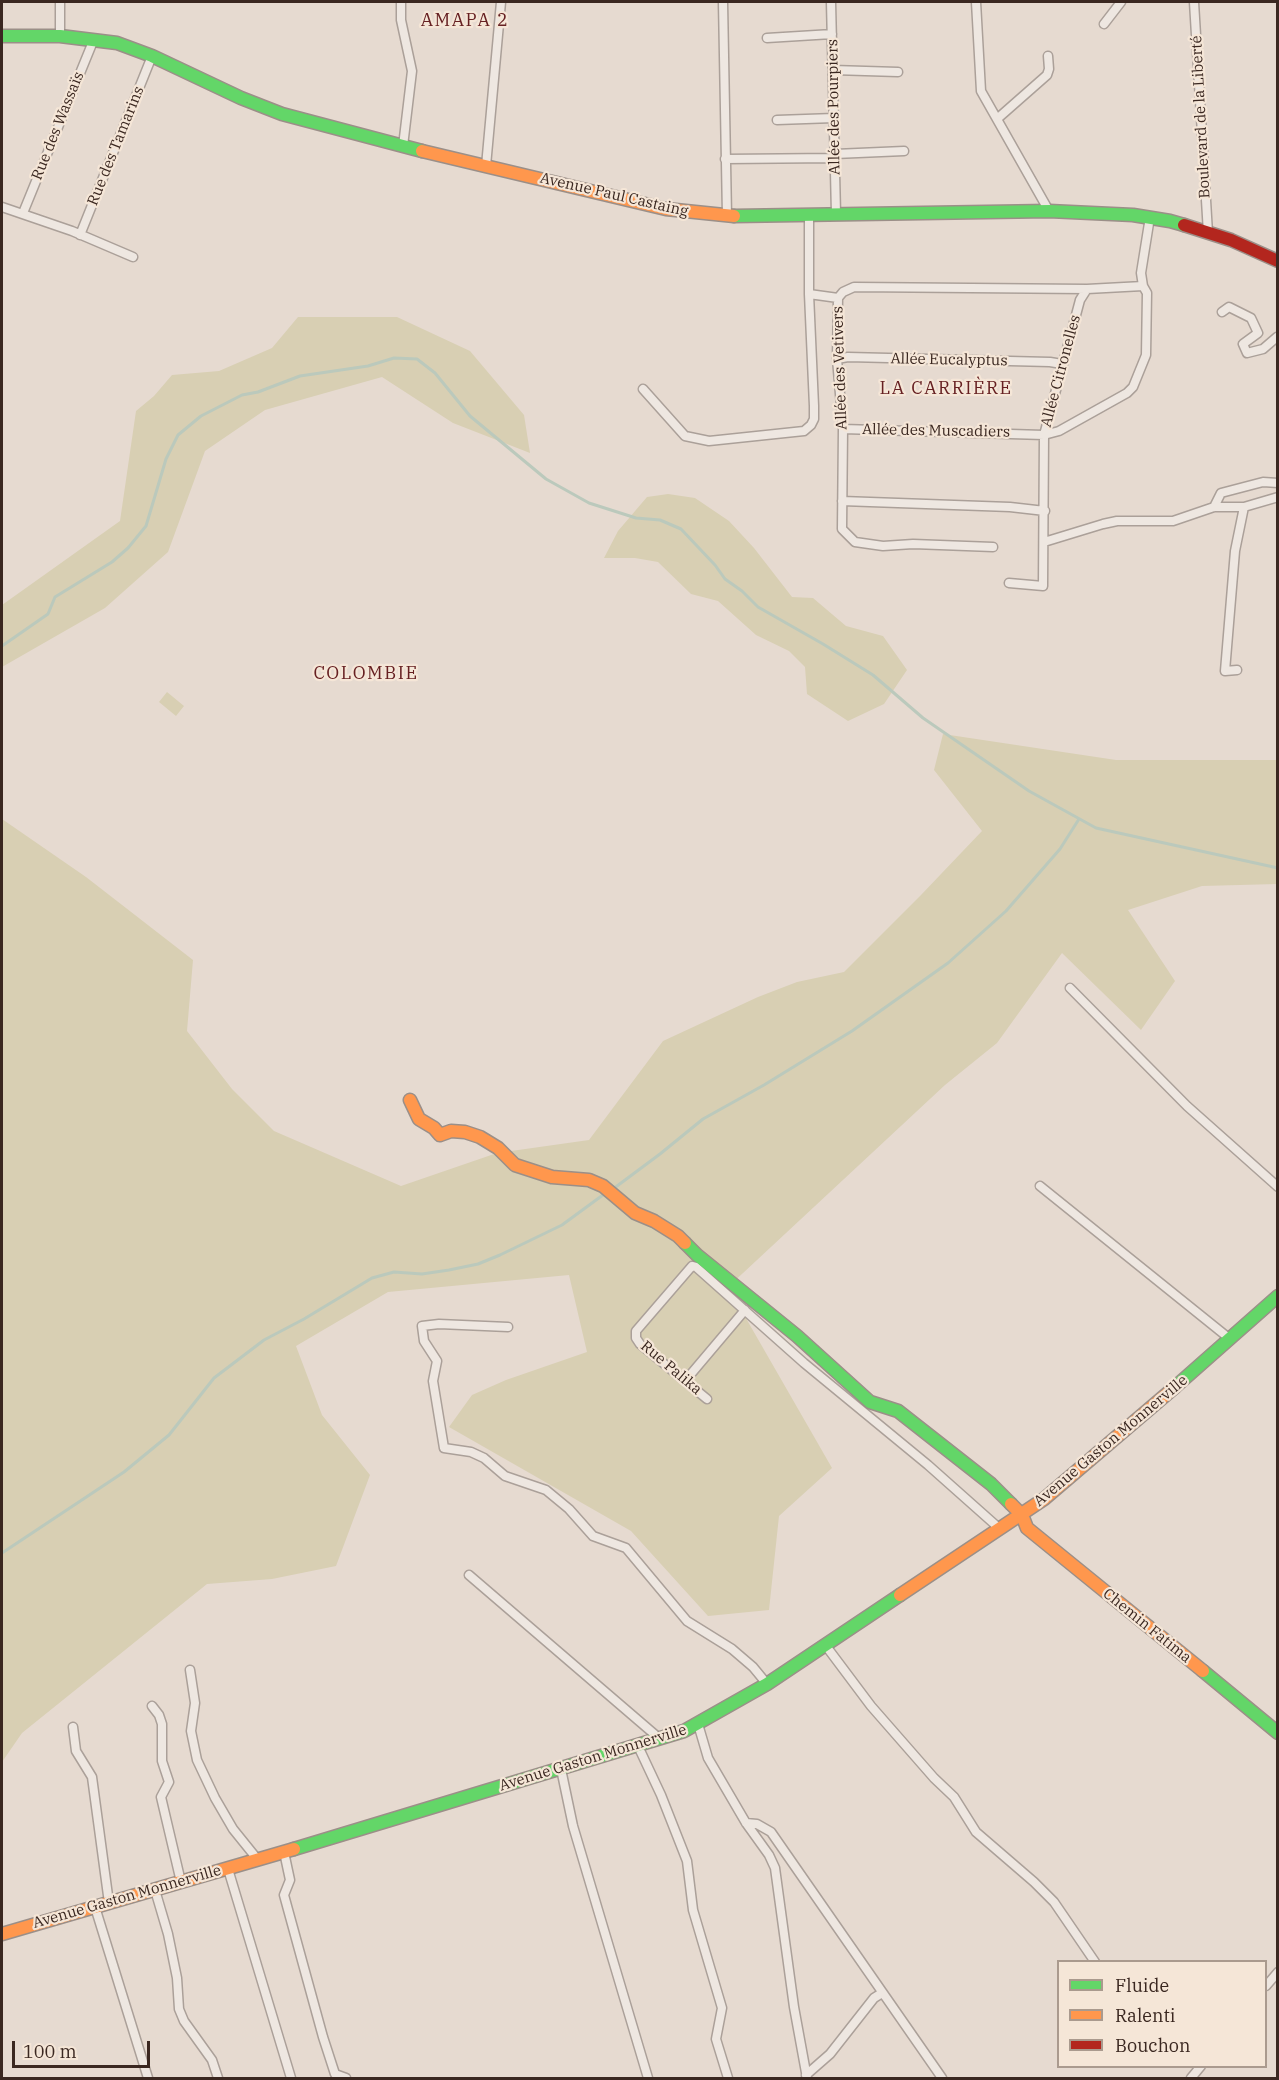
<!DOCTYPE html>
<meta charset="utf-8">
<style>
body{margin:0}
#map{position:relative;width:1279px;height:2080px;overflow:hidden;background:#e6dad0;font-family:"IBM Plex Serif",serif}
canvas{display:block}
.frame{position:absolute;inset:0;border:3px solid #3a2720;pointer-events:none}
.legend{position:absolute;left:1057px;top:1960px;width:210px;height:108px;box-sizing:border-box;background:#f5e6d7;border:2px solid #aa9a8e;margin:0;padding:8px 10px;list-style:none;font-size:18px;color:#3a2720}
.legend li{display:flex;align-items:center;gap:12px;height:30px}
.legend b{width:30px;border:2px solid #aa9a8e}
.scale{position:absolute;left:12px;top:2041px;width:138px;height:27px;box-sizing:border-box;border:3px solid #3a2720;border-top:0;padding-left:8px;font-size:18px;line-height:21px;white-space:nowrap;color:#3a2720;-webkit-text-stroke:4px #f5e6d7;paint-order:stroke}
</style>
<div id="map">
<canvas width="1279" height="2080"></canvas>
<div class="frame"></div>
<ul class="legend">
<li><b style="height:8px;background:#63d668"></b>Fluide</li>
<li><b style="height:8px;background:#ff974d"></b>Ralenti</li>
<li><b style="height:8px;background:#b3261e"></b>Bouchon</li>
</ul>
<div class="scale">100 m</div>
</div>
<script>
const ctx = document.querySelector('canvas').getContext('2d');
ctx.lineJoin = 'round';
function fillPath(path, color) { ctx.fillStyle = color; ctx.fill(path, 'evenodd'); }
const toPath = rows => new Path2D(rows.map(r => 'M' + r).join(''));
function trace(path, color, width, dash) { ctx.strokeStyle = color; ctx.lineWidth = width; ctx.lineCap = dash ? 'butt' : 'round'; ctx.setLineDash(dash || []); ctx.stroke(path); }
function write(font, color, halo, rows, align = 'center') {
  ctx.font = font + ' "IBM Plex Serif",serif'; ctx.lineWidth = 4.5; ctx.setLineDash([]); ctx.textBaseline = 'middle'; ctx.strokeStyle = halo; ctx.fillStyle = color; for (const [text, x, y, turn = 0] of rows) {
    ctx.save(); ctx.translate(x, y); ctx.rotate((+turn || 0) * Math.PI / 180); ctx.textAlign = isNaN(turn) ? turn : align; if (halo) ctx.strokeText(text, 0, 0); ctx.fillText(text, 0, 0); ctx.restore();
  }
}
fillPath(toPath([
 [298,317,397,317,470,351,524,415,530,453,453,423,382,377,265,410,205,451,168,552,105,608,2,667,2,605,120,521,136,411,154,396,172,375,219,371,272,348],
 [668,494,695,498,729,521,754,548,792,597,813,598,846,626,883,636,907,670,884,704,848,721,807,694,805,667,789,651,756,635,718,601,691,594,658,562,635,558,604,558,618,531,647,497],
 [167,692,184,706,176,716,159,702],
 [943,734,1116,760,1277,760,1277,884,1202,886,1128,910,1175,981,1141,1030,1062,953,997,1043,945,1085,728,1287,832,1468,779,1516,769,1610,708,1616,631,1531,449,1427,472,1395,506,1380,587,1352,569,1275,388,1292,296,1346,322,1415,370,1475,336,1566,272,1579,207,1584,22,1733,2,1762,2,819,86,877,193,960,187,1031,232,1089,274,1131,401,1186,497,1153,589,1140,663,1041,758,997,797,982,844,972,921,895,982,831,934,770]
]), '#d8cfb3');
trace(toPath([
 [2,646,48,614,55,597,112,562,128,548,146,526,166,459,178,435,201,416,242,395,258,392,300,376,368,366,394,358,417,359,435,373,470,416,546,479,589,503,636,518,660,520,681,529,715,565,725,579,742,591,758,607,823,644,873,675,923,718,1029,791,1096,828,1278,868],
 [613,1189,660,1154,703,1119,764,1085,852,1031,948,963,1006,911,1060,849,1079,819],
 [2,1553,124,1472,169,1435,214,1378,264,1340,304,1319,372,1278,394,1272,422,1274,449,1270,478,1264,500,1255,562,1225,607,1192]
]), '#bbc9bc', 3);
const street = toPath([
 [401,2,401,20,412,71,403,146],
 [723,2,727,216],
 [831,2,836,214],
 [976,2,981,91,1049,211],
 [1194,2,1208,233],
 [1104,24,1121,2],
 [60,36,60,2],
 [767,38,832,34],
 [833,70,898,72],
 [997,119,1047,75,1049,69,1048,56],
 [777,120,834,118],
 [835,154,904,151],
 [725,159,835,158],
 [486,166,501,2],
 [2,207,72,231,133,257],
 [23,213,94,39],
 [80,235,152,56],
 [809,294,838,298],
 [1222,312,1229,307,1251,318,1258,333,1243,344,1247,353,1263,349,1277,337],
 [837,359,848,357,1050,362,1062,364],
 [643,389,685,436,709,441,804,431,811,425,814,419,814,406,809,294,809,214],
 [843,429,1044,435,1059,431,1127,393,1133,387,1146,355,1147,293,1143,286,1141,273,1150,217],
 [842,501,1010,507,1045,511],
 [1214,507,1221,493,1263,482,1278,483],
 [1044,542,1103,524,1117,521,1173,521,1214,507,1244,507,1278,497],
 [993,547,913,544,883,546,855,542,842,529,843,429,837,359,838,298,843,292,854,287,1087,289],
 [1009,583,1043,586,1044,435,1080,300,1087,289,1143,286],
 [1237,670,1225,671,1235,551,1244,507],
 [1070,988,1187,1106,1278,1187],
 [1040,1186,1230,1339],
 [508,1327,439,1324,422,1326,424,1341,437,1361,433,1381,444,1448,471,1452,484,1458,505,1476,546,1490,569,1509,593,1536,626,1548,687,1621,732,1649,753,1667,767,1684],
 [685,1381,745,1310],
 [707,1399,640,1344,636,1338,636,1331,692,1266,696,1267,804,1363,928,1465,1000,1529],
 [469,1575,660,1739],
 [826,1646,871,1706,934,1778,954,1797,976,1832,1034,1882,1054,1902,1095,1962],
 [190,1670,195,1703,191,1731,197,1760,215,1798,233,1829,258,1860],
 [152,1706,159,1715,162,1724,162,1761,169,1782,161,1797,181,1882],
 [698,1724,708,1758,746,1823,769,1855,775,1868,794,2007,807,2078],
 [73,1727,76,1751,92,1777,109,1903],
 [638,1746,661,1795,687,1861,693,1910,722,2008,716,2039,728,2078],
 [561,1769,573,1826,648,2078],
 [746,1823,757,1824,771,1832,942,2078],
 [284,1852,290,1880,284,1895,323,2037,335,2074,346,2078],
 [228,1869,291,2078],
 [155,1890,168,1934,177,1978,179,2009,184,2021,212,2060,218,2078],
 [95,1907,148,2078],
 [1266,1986,1278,1972],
 [806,2075,830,2054,874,1998,882,1993],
 [1191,2078,1201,2066]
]);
const fast = toPath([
 [2,36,60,36,117,43,152,56,241,98,282,114,422,151],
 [734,216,1049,211,1133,215,1170,221,1184,225],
 [685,1243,697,1255,797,1336,870,1402,898,1411,991,1484,1011,1504],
 [1175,1387,1278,1296],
 [1203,1671,1278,1733],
 [294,1849,684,1731,767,1684,900,1595]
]);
const slow = toPath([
 [422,151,666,209,734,216],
 [410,1100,419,1119,434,1128,440,1135,451,1131,465,1132,480,1137,498,1148,515,1165,552,1177,589,1180,603,1186,635,1213,654,1221,678,1236,685,1243],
 [1011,1504,1022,1515,1027,1528,1203,1671],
 [900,1595,1044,1499,1175,1387],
 [2,1934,294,1849]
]);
const jam = toPath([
 [1184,225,1231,240,1278,261]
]);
trace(street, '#aba099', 11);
trace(fast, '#9b8f88', 15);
trace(slow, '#9b8f88', 15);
trace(jam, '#9b8f88', 15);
trace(street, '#eee7e1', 8);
trace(fast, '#63d668', 12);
trace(slow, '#ff974d', 12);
trace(jam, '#b3261e', 12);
write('15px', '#3a2720', '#f5e6d7', [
 ["Allée des Pourpiers",834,107,-91],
 ["Boulevard de la Liberté",1201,117,-93],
 ["Rue des Wassaïs",58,126,-68],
 ["Rue des Tamarins",116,146,-68],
 ["Avenue Paul Castaing",614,195,13],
 ["Allée Eucalyptus",949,360,1],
 ["Allée des Vetivers",840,368,-92],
 ["Allée Citronelles",1061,371,-75],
 ["Allée des Muscadiers",936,431,1],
 ["Rue Palika",671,1368,40],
 ["Avenue Gaston Monnerville",1111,1441,-40],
 ["Chemin Fatima",1147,1626,39],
 ["Avenue Gaston Monnerville",593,1758,-17],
 ["Avenue Gaston Monnerville",127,1897,-16]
]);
ctx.letterSpacing = '1.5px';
write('18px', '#662022', '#f5e6d7', [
 ["AMAPA 2",465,21],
 ["LA CARRIÈRE",946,389],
 ["COLOMBIE",366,674]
]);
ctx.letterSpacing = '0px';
</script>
